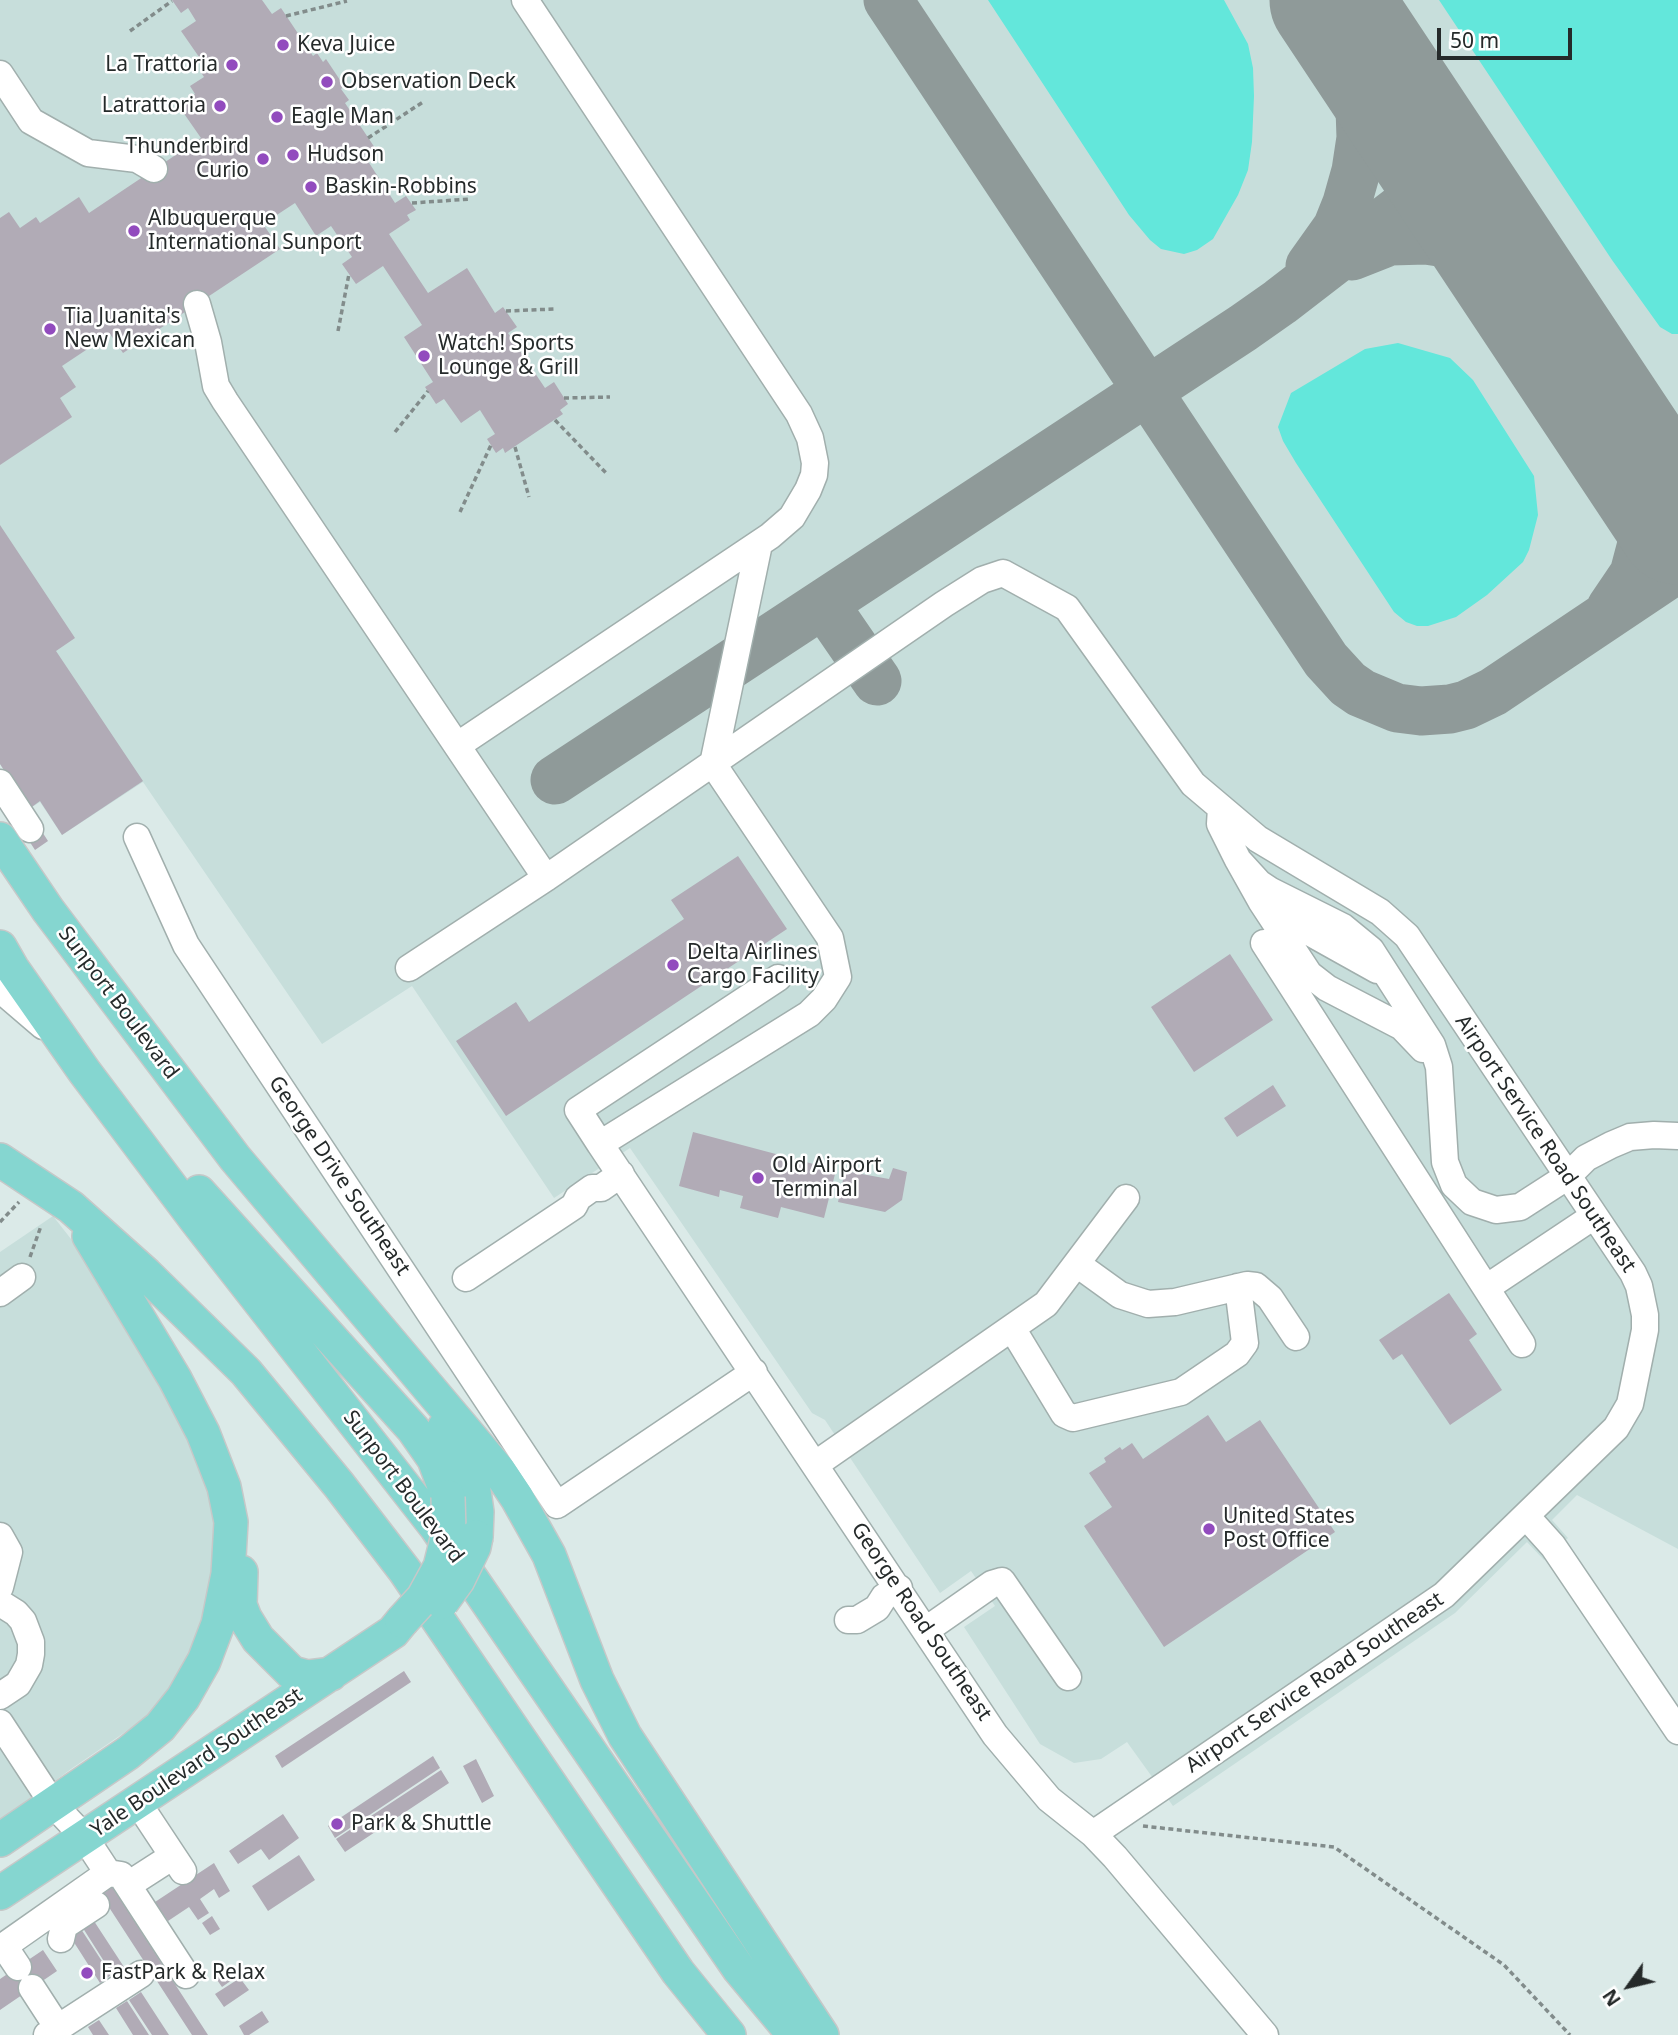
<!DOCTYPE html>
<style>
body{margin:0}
#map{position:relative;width:1678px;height:2035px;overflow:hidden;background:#dbeae8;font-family:"Noto Sans",sans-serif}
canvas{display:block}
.north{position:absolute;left:1594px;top:1951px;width:70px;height:70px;-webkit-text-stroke:5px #fff;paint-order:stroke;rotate:236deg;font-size:19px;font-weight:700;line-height:28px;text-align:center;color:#252a2a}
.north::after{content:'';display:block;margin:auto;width:24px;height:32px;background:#252a2a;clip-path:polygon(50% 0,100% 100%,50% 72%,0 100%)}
.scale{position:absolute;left:1437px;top:28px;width:135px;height:32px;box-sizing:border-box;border:4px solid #252a2a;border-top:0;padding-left:9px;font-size:21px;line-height:24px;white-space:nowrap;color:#252a2a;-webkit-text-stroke:5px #fff;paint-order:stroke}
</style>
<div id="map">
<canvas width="1678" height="2035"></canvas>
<div class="north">N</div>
<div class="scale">50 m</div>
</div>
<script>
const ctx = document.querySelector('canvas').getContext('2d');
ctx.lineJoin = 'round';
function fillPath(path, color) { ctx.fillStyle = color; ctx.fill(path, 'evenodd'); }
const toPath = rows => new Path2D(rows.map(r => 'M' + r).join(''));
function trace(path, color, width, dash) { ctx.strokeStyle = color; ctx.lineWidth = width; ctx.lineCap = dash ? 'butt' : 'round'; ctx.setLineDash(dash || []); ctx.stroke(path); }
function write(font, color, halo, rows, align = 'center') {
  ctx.font = font + ' "Noto Sans",sans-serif'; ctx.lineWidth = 5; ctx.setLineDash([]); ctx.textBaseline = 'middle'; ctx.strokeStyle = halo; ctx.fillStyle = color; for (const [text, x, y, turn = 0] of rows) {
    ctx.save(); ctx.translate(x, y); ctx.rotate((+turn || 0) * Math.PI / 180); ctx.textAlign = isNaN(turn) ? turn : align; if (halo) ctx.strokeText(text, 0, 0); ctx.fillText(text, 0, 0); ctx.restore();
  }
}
fillPath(toPath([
 [0,0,1678,0,1678,1549,1577,1495,1552,1520,1568,1538,1544,1560,1527,1542,1455,1613,1173,1806,1127,1742,1101,1759,1074,1763,1040,1744,964,1627,995,1606,971,1571,940,1593,825,1420,812,1413,630,1148,554,1198,412,986,322,1044,143,782,62,835,40,802,29,809,0,764],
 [53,1216,89,1262,195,1441,219,1531,207,1626,156,1711,71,1769,0,1822,0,1252]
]), '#c7dedb');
fillPath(toPath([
 [988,0,1224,0,1248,44,1253,68,1254,96,1252,142,1248,170,1238,195,1213,239,1197,250,1184,254,1161,249,1150,240,1129,215],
 [1439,0,1678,0,1678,334,1672,334,1660,327,1612,260],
 [1398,343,1450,358,1473,380,1534,476,1538,515,1529,550,1523,562,1487,595,1456,617,1428,626,1417,626,1406,622,1394,612,1296,463,1283,441,1278,427,1291,393,1365,349]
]), '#63e7db');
trace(toPath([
 [888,0,1326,660,1348,684,1361,693,1397,708,1421,711,1450,709,1466,705,1493,692,1678,568],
 [1352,256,1390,241,1426,240,1446,243,1490,263,1512,281,1529,300,1637,462,1644,502,1644,536,1634,574,1611,608],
 [1310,266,1337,228,1347,203,1356,171,1361,138,1360,108,1355,76,1329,0],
 [824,604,877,681],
 [555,780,1243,328,1280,302,1446,174]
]), '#8f9a99', 49);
trace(toPath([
 [1330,0,1678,524]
]), '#8f9a99', 121);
fillPath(toPath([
 [172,0,262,0,272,14,281,8,313,56,317,53,323,62,326,59,344,86,341,89,349,100,345,103,375,148,364,155,395,203,406,196,416,210,407,215,410,220,389,234,428,293,467,268,495,313,503,307,517,327,508,333,545,388,554,382,568,404,560,410,563,414,505,453,503,448,496,453,487,439,495,434,480,410,461,423,444,399,436,404,425,387,433,382,404,337,422,325,383,266,356,284,342,264,352,257,331,226,316,236,295,203,263,224,280,249,123,353,110,334,62,366,76,387,60,398,72,417,0,465,0,218,9,212,20,228,36,217,40,223,79,197,89,213,201,138,178,105,195,94,190,86,204,77,200,71,206,67,181,31,196,21,188,8,181,13],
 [0,525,75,638,56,651,143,781,62,835,40,801,29,809,0,764],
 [37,824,48,841,35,850,24,833],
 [738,856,787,929,506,1116,456,1041,516,1002,529,1022,684,919,671,900],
 [1230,954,1273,1020,1194,1072,1151,1007],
 [1273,1085,1286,1106,1237,1137,1224,1118],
 [693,1132,836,1170,824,1218,781,1207,778,1218,740,1208,743,1196,720,1190,719,1197,679,1186],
 [893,1168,907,1172,902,1200,885,1212,838,1202,845,1171,889,1179],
 [1449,1293,1477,1334,1469,1340,1502,1390,1450,1425,1402,1354,1393,1360,1379,1340],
 [1208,1415,1226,1442,1260,1420,1335,1532,1164,1647,1084,1526,1112,1507,1089,1473,1106,1462,1104,1458,1120,1447,1122,1450,1132,1443,1143,1459],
 [404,1671,411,1682,282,1768,275,1756],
 [433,1756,440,1768,335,1838,328,1826],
 [476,1759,494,1796,482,1803,463,1766],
 [441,1770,449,1783,345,1852,336,1839],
 [283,1814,299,1838,269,1860,261,1849,238,1864,229,1851],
 [299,1855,315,1880,268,1911,252,1886],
 [214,1863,230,1891,219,1898,214,1889,200,1899,209,1913,198,1920,189,1907,168,1921,155,1902],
 [112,1887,208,2035,192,2035,101,1895],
 [212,1916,220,1929,210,1935,202,1923],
 [92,1918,124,1967,112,1974,81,1925],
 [79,1926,111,1975,100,1983,68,1933],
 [43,1950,57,1971,0,2010,0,1979],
 [225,1970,232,1980,222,1987,215,1977],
 [240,1978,249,1990,224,2007,215,1994],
 [141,1992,169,2035,152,2035,129,2000],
 [127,2001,149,2035,133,2035,116,2008],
 [262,2011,269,2022,249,2035,244,2035,239,2026],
 [99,2020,109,2035,93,2035,88,2027]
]), '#b1abb6');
const minor = toPath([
 [0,74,31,121,88,153,137,159,154,169],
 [197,304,208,342,216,386,225,401,546,878],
 [759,544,713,764,830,938,838,977,824,999,809,1014,600,1144,995,1735,1049,1799,1093,1834,1115,1857,1265,2035],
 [458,745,770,536,792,517,808,490,814,475,815,463,810,438,799,414,525,0],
 [0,783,30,829],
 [1221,808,1220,824,1238,860,1261,901,1309,974,1327,988,1402,1027,1423,1049],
 [137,837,186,945,557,1505,754,1372],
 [1238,860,1259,883,1271,891,1343,927,1371,950,1432,1045,1439,1067,1445,1162,1454,1185,1472,1202,1496,1210,1520,1207,1568,1176,1586,1158,1611,1145,1630,1137,1654,1135,1678,1136],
 [1273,912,1377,970],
 [1264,943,1522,1344],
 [409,968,546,878,944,604,982,580,1003,573,1067,608,1193,784,1258,839,1380,912,1407,936,1633,1273,1639,1286,1645,1315,1645,1330,1630,1404,1616,1428,1444,1595,1093,1834],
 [0,989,43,1026],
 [600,1144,578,1110,778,978],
 [1077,1264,1120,1295,1148,1304,1175,1302,1247,1285,1256,1286,1270,1298,1296,1337],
 [466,1278,574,1206,578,1198,592,1188,601,1188,621,1174],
 [1486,1288,1594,1216],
 [0,1293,22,1277],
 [1012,1328,1064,1414,1073,1418,1181,1392,1237,1354,1245,1343,1238,1287],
 [816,1464,1046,1304,1126,1198],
 [1526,1516,1553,1546,1678,1731],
 [0,1536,9,1552,0,1587],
 [0,1603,16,1613,23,1621,31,1642,31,1654,29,1665,18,1684,0,1696],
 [848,1620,857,1620,877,1608,884,1597,899,1588],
 [926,1630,992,1584,1002,1581,1068,1677],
 [0,1723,53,1804,85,1838,108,1873,4,1946],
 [138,1803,183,1871],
 [108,1873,121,1875,186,1975],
 [128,1885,173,1856],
 [61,1939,64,1926,96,1905],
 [0,1949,4,1946,18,1967],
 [32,1988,58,2028],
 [47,2035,141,1974]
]);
const major = toPath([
 [0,839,48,910,235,1158,499,1471,517,1498,549,1555,597,1680,625,1736,822,2035],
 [0,947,12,968,84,1071,196,1220,436,1527,739,1969,794,2035],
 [0,1160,71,1207,146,1274,246,1372,339,1485,405,1571,678,1972,729,2035],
 [199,1192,413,1429,434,1459,448,1497],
 [444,1428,461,1452,474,1491,477,1512,476,1537],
 [241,1572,240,1605,245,1618,258,1639,292,1673,307,1677,331,1674],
 [0,1840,128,1753,160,1727,183,1698,204,1661,218,1624,228,1574,231,1522,224,1487,203,1433,175,1379,89,1236],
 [0,1893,393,1632,402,1621]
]);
trace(minor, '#a1afad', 29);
trace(major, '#c6c8c8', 36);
trace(toPath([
 [286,16,347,1],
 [130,31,172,1],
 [368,138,423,102],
 [412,203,470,199],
 [506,311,555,309],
 [338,331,349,274],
 [564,398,610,397],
 [555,420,607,474],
 [395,432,428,391],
 [515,447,529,497],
 [460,512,491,445],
 [0,1222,19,1202],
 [30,1257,41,1226],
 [1143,1826,1334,1847,1504,1965,1570,2035]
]), '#828c8b', 3.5, [5, 3.5]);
trace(minor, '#fff', 26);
trace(major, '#85d6d0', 33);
const majorBridge = toPath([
 [442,1602,458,1580,474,1547,476,1537],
 [402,1621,423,1598,440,1567,449,1531,448,1497]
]);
trace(majorBridge, '#c6c8c8', 36, []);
trace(majorBridge, '#85d6d0', 33);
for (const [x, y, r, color] of [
 [283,45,7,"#924bbe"],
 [232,65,7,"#924bbe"],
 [327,82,7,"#924bbe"],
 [220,106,7,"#924bbe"],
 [277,117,7,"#924bbe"],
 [293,155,7,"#924bbe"],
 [263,159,7,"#924bbe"],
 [311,187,7,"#924bbe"],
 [134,231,7,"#924bbe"],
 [50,329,7,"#924bbe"],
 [424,356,7,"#924bbe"],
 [673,965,7,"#924bbe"],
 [758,1178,7,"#924bbe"],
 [1209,1529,7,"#924bbe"],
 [337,1824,7,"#924bbe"],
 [87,1973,7,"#924bbe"]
]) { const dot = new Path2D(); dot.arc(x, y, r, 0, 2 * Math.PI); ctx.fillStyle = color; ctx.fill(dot); trace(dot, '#fff', 2.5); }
write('21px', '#252a2a', '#fff', [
 ["Keva Juice",297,45],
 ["La Trattoria",218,65,"right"],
 ["Observation Deck",341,82],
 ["Latrattoria",206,106,"right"],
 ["Eagle Man",291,117],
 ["Thunderbird",249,147,"right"],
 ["Curio",249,171,"right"],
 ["Hudson",307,155],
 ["Baskin-Robbins",325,187],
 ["Albuquerque",148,219],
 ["International Sunport",148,243],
 ["Tia Juanita's",64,317],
 ["New Mexican",64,341],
 ["Watch! Sports",438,344],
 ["Lounge & Grill",438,368],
 ["Delta Airlines",687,953],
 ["Cargo Facility",687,977],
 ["Old Airport",772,1166],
 ["Terminal",772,1190],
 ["United States",1223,1517],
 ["Post Office",1223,1541],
 ["Park & Shuttle",351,1824],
 ["FastPark & Relax",101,1973]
], 'left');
write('21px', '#252a2a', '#fff', [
 ["Sunport Boulevard",118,1003,53],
 ["Airport Service Road Southeast",1545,1144,56],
 ["George Drive Southeast",339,1176,56],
 ["Sunport Boulevard",403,1487,53],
 ["George Road Southeast",921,1622,56],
 ["Airport Service Road Southeast",1315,1683,-34],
 ["Yale Boulevard Southeast",197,1763,-34]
]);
</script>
